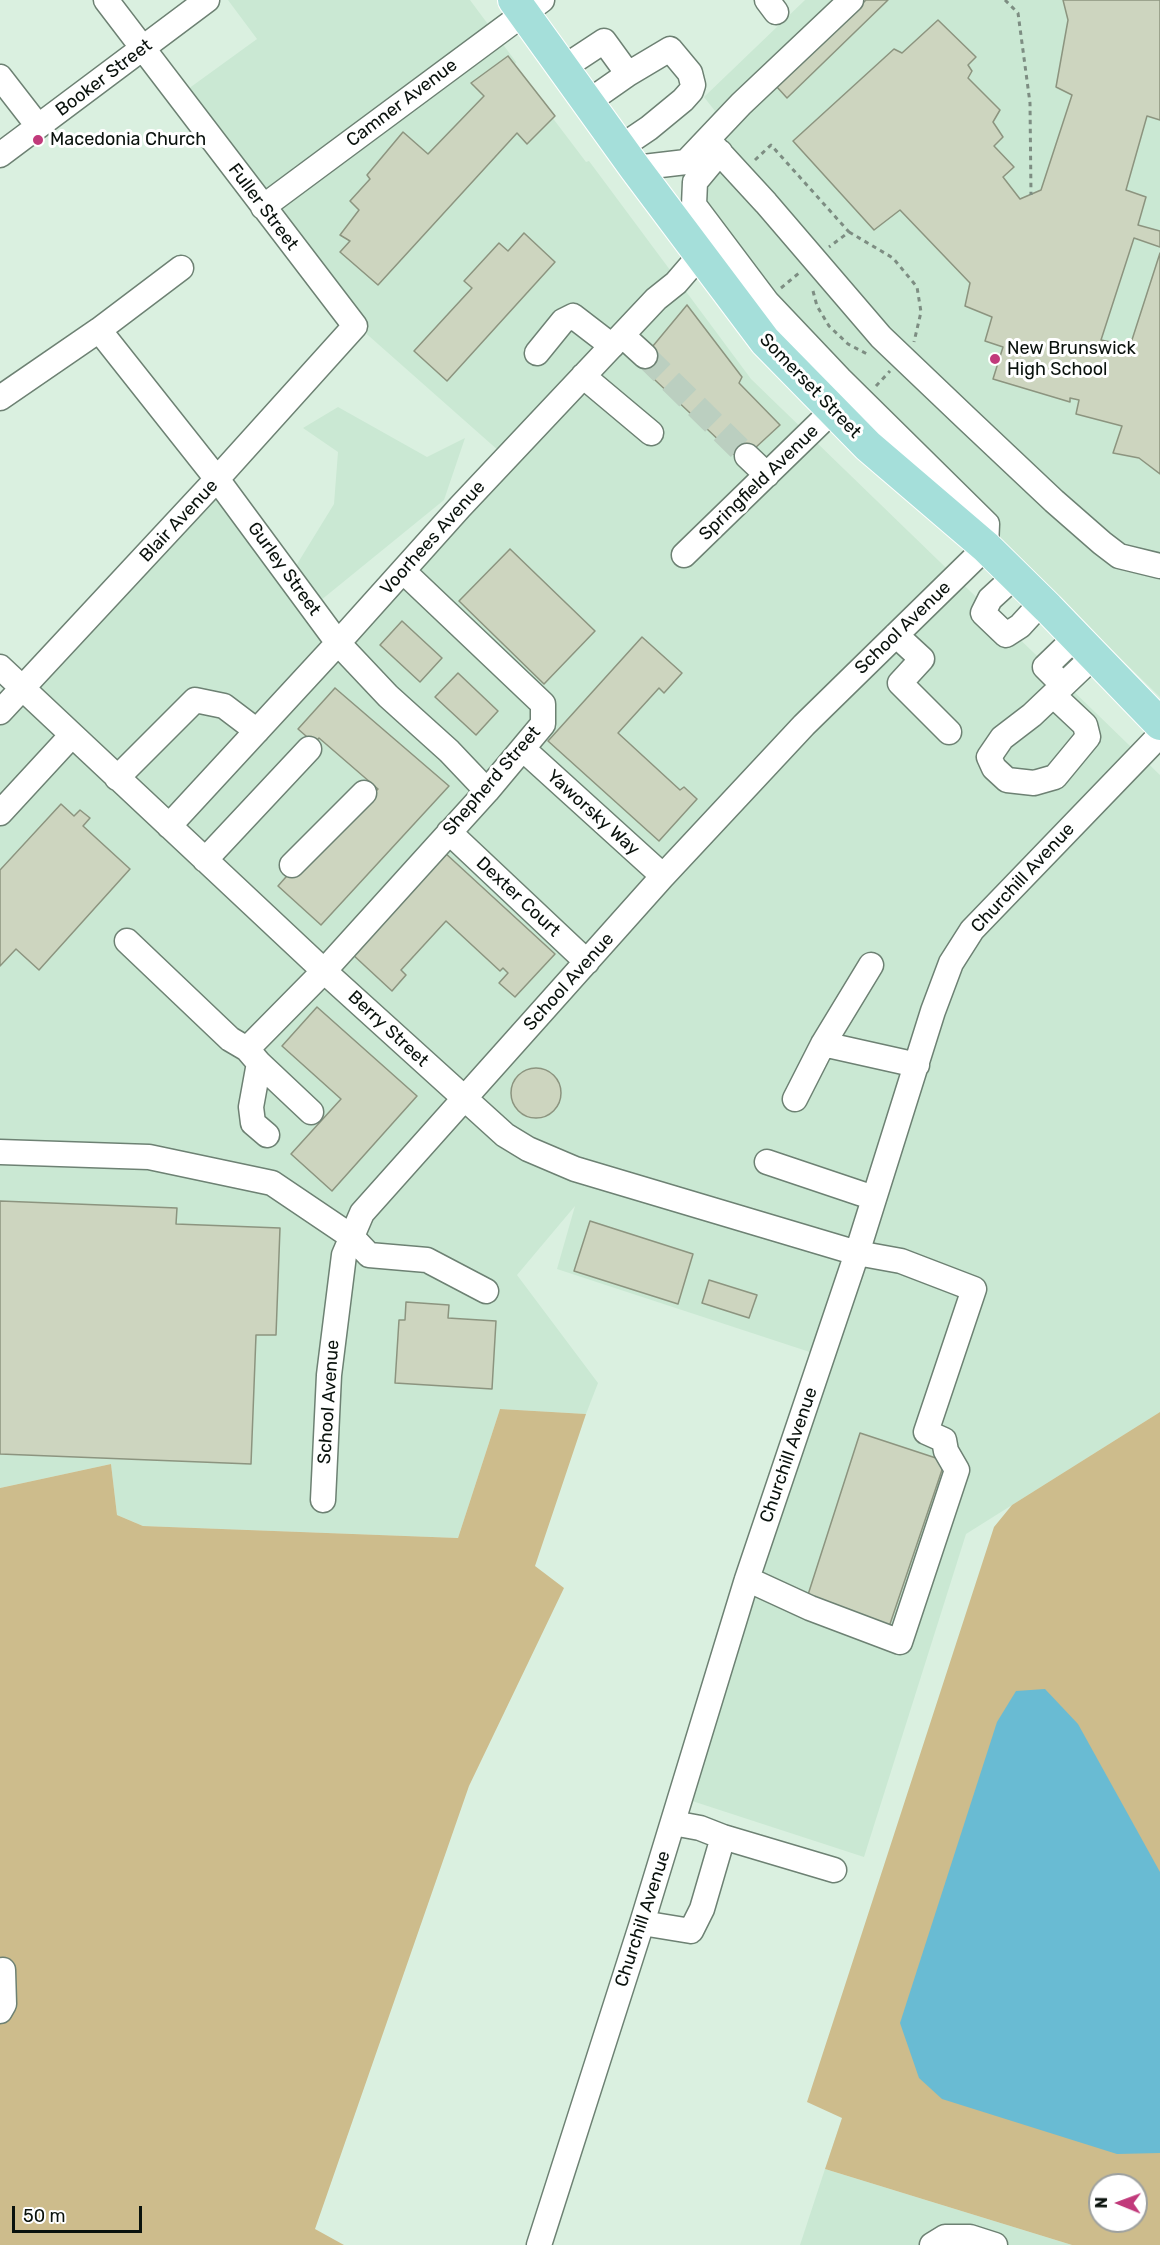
<!DOCTYPE html>
<style>
body{margin:0}
#map{position:relative;width:1160px;height:2245px;overflow:hidden;background:#daf0e0;font-family:Rubik,sans-serif}
canvas{display:block}
.north{position:absolute;left:1088px;top:2173px;width:60px;height:60px;box-sizing:border-box;background:#fff;border:2px solid #9da09e;border-radius:50%;rotate:271deg;font-size:16px;font-weight:700;line-height:24px;text-align:center;color:#0a120d}
.north::after{content:'';display:block;margin:auto;width:21px;height:27px;background:#c13a7b;clip-path:polygon(50% 0,100% 100%,50% 72%,0 100%)}
.scale{position:absolute;left:12px;top:2206px;width:130px;height:27px;box-sizing:border-box;border:3px solid #0a120d;border-top:0;padding-left:8px;font-size:18px;line-height:21px;white-space:nowrap;color:#0a120d;-webkit-text-stroke:4px #fff;paint-order:stroke}
</style>
<div id="map">
<canvas width="1160" height="2245"></canvas>
<div class="north">N</div>
<div class="scale">50 m</div>
</div>
<script>
const ctx = document.querySelector('canvas').getContext('2d');
ctx.lineJoin = 'round';
function fillPath(path, color) { ctx.fillStyle = color; ctx.fill(path, 'evenodd'); }
const toPath = rows => new Path2D(rows.map(r => 'M' + r).join(''));
function trace(path, color, width, dash) { ctx.strokeStyle = color; ctx.lineWidth = width; ctx.lineCap = dash ? 'butt' : 'round'; ctx.setLineDash(dash || []); ctx.stroke(path); }
function write(font, color, halo, rows, align = 'center') {
  ctx.font = font + ' Rubik,sans-serif'; ctx.lineWidth = 6; ctx.setLineDash([]); ctx.textBaseline = 'middle'; ctx.strokeStyle = halo; ctx.fillStyle = color; for (const [text, x, y, turn = 0] of rows) {
    ctx.save(); ctx.translate(x, y); ctx.rotate((+turn || 0) * Math.PI / 180); ctx.textAlign = isNaN(turn) ? turn : align; if (halo) ctx.strokeText(text, 0, 0); ctx.fillText(text, 0, 0); ctx.restore();
  }
}
fillPath(toPath([
 [228,0,470,0,516,62,514,67,586,162,589,161,751,379,1160,775,1160,1412,966,1534,864,1857,686,1799,828,1358,557,1269,575,1206,517,1275,598,1383,586,1414,500,1409,458,1538,143,1526,117,1515,111,1464,0,1488,0,723,220,483,291,574,334,504,338,452,303,428,338,407,427,457,465,438,444,500,315,605,340,638,508,459,352,321,177,97,257,39],
 [805,0,1160,0,1160,697,1049,589,751,277,682,161,715,111,704,97],
 [825,2169,1072,2245,800,2245]
]), '#cae8d3');
fillPath(toPath([
 [500,1409,586,1414,535,1566,564,1588,469,1786,315,2229,344,2245,0,2245,0,1488,111,1464,117,1515,143,1526,458,1538],
 [1160,1412,1160,2245,1072,2245,825,2169,842,2118,807,2102,994,1527,1012,1505],
 [1100,2185,1136,2185,1136,2221,1100,2221]
]), '#cdbc8c');
fillPath(toPath([
 [1045,1689,1078,1724,1160,1872,1160,2153,1117,2154,942,2099,919,2078,900,2023,997,1722,1016,1691]
]), '#69bbd3');
const building = toPath([
 [866,0,888,0,787,98,777,87,866,0],
 [1063,0,1160,0,1160,120,1147,116,1126,190,1146,197,1138,225,1160,231,1160,247,1134,238,1101,340,1130,346,1160,253,1160,474,1139,458,1113,453,1122,426,1076,414,1079,400,1070,398,1070,402,993,379,1003,347,985,341,992,317,965,306,970,283,900,210,874,230,793,141,894,49,902,53,938,20,976,57,968,65,972,71,968,78,1000,110,993,122,1003,137,994,146,1014,167,1003,177,1020,199,1041,190,1072,95,1056,87,1068,20,1063,0],
 [508,56,555,116,527,144,517,133,378,285,340,252,350,241,340,235,359,210,350,201,370,179,367,175,403,132,428,154,484,96,471,83,508,56],
 [524,233,555,262,447,381,414,351,472,288,464,281,499,243,508,251,524,233],
 [687,305,742,377,739,383,780,425,741,461,638,364,687,305],
 [510,549,595,631,544,684,459,601,510,549],
 [402,621,442,658,420,682,380,645,402,621],
 [642,637,682,673,664,693,659,688,618,733,680,790,684,787,697,799,659,841,548,741,642,637],
 [458,673,498,711,476,735,435,697,458,673],
 [335,688,449,786,321,925,278,886,293,869,299,874,378,789,319,738,314,743,298,729,335,688],
 [61,804,74,816,80,810,90,818,83,826,130,869,39,970,16,949,0,966,0,870,61,804],
 [444,852,555,954,515,997,499,983,508,973,503,968,500,971,446,921,401,970,406,975,392,991,351,953,444,852],
 [317,1007,417,1096,332,1191,291,1154,341,1099,282,1046,317,1007],
 '511 1093a25 25 0 1 1 50 0a25 25 0 1 1-50 0Z',
 [0,1201,177,1208,176,1224,280,1228,276,1335,256,1335,251,1464,0,1454,0,1201],
 [590,1221,693,1254,678,1304,574,1271,590,1221],
 [709,1280,757,1295,749,1318,702,1303,709,1280],
 [406,1302,449,1305,448,1318,496,1321,492,1389,395,1383,399,1320,405,1320,406,1302],
 [860,1433,945,1461,889,1627,806,1601,860,1433]
]);
fillPath(building, '#cdd5bf');
trace(building, '#8c947f', 1.5);
trace(toPath([
 [645,356,747,456]
]), '#bbcfc0', 24, [24, 12]);
const minor = toPath([
 [767,0,776,12],
 [563,68,604,41,628,74,588,102],
 [0,77,38,126],
 [708,140,766,203,881,337,966,418,1054,501,1102,543,1119,556,1160,566],
 [621,147,649,128,683,100,691,91,693,85,690,73,670,49,628,74],
 [0,155,207,0],
 [635,168,686,162,741,104,851,0],
 [263,207,542,0],
 [99,330,217,479,338,643,388,696,449,751,487,791],
 [622,335,645,356],
 [537,353,563,321,573,316,612,346],
 [583,376,651,433],
 [0,398,99,330,181,268],
 [747,456,767,475],
 [684,555,826,417,835,415],
 [1015,576,990,599,983,613,1006,635,1020,626,1042,602],
 [896,635,922,659,900,683,949,732],
 [0,667,324,971,505,1135,528,1149,575,1169,857,1253,901,1261,974,1289,926,1432,944,1440,946,1451,957,1470,900,1642,810,1608,747,1579],
 [1063,685,1045,667,1076,637],
 [1053,695,1085,725,1088,737,1055,777,1034,783,1007,780,994,768,989,757,1002,738,1032,715,1094,656],
 [0,712,217,479,355,326,106,0],
 [523,749,663,876],
 [117,778,195,700,224,706,257,731],
 [0,813,72,735],
 [169,826,338,643,460,507,656,299,676,283,701,254],
 [449,832,587,962],
 [205,860,309,749],
 [292,865,364,793],
 [127,941,230,1039,247,1049,324,971,487,791,543,724,543,704,403,571],
 [823,1044,917,1065],
 [247,1049,259,1063,251,1107,253,1123,267,1135],
 [259,1063,311,1112],
 [795,1099,823,1044,871,965],
 [0,1152,149,1157,272,1183,352,1237,369,1255,427,1260,486,1291],
 [767,1162,874,1198],
 [323,1500,329,1375,344,1255,362,1213,663,876,804,725,986,547,987,524,840,379,767,302,694,205,695,182,720,152],
 [723,1837,834,1870],
 [642,1923,691,1931,702,1909,723,1837,700,1828,673,1823],
 [0,2011,4,2004,3,1970],
 [539,2245,642,1923,747,1579,857,1253,933,1011,951,963,972,930,1160,735],
 [932,2245,945,2237,970,2237,995,2245]
]);
const major = toPath([
 [514,0,635,168,765,341,868,446,986,547,1048,608,1160,724]
]);
trace(minor, '#6d8173', 27);
trace(major, '#fff', 34);
trace(toPath([
 [1005,0,1018,13,1030,103,1031,195],
 [755,160,771,145,849,232,829,247],
 [849,232,893,258,917,287,921,312,914,342],
 [781,288,799,273],
 [813,291,817,306,829,326,848,344,867,354],
 [876,386,890,371]
]), '#7d8d82', 3, [4.5, 4.5]);
trace(minor, '#fff', 24);
trace(major, '#a5dfda', 32);
for (const [x, y, r, color] of [
 [38,140,6,"#c13a7b"],
 [995,359,6,"#c13a7b"]
]) { const dot = new Path2D(); dot.arc(x, y, r, 0, 2 * Math.PI); ctx.fillStyle = color; ctx.fill(dot); trace(dot, '#fff', 2); }
write('18px', '#0a120d', '#fff', [
 ["Booker Street",104,78,-37],
 ["Camner Avenue",402,103,-37],
 ["Fuller Street",263,207,53],
 ["Somerset Street",810,386,46],
 ["Springfield Avenue",759,483,-44],
 ["Blair Avenue",179,521,-47],
 ["Voorhees Avenue",433,538,-48],
 ["Gurley Street",284,569,54],
 ["School Avenue",903,628,-44],
 ["Shepherd Street",492,781,-49],
 ["Yaworsky Way",593,813,42],
 ["Churchill Avenue",1023,878,-47],
 ["Dexter Court",518,897,43],
 ["School Avenue",569,982,-48],
 ["Berry Street",388,1029,43],
 ["School Avenue",329,1402,-86],
 ["Churchill Avenue",789,1455,-71],
 ["Churchill Avenue",643,1919,-72]
]);
write('18px', '#0a120d', '#fff', [
 ["Macedonia Church",50,140],
 ["New Brunswick",1007,349],
 ["High School",1007,370]
], 'left');
</script>
